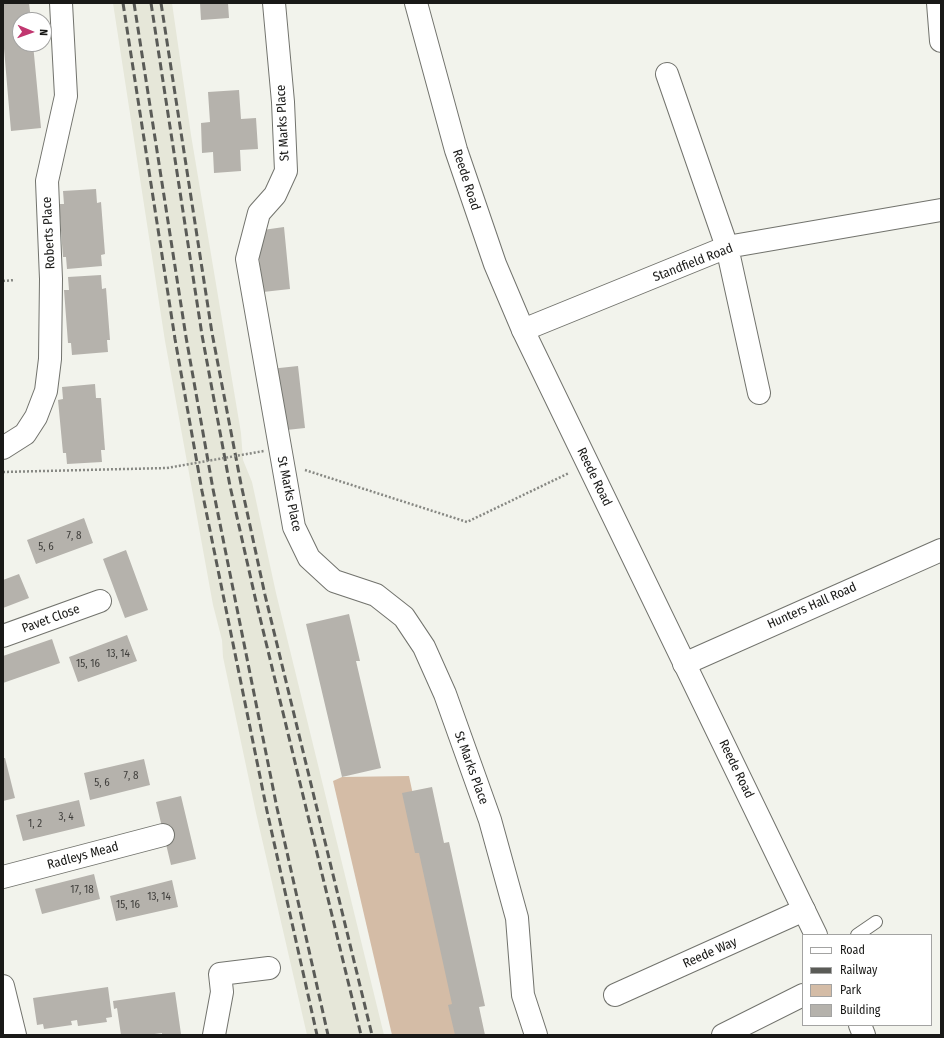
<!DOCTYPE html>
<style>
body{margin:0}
#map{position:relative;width:944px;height:1038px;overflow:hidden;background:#f2f3ec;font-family:"Fira Sans Condensed",sans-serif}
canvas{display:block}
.frame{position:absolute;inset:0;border:4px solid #191917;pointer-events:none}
.legend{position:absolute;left:802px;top:934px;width:130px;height:92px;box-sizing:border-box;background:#fff;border:1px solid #a3a3a2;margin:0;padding:5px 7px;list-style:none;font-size:12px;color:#191917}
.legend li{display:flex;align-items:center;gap:8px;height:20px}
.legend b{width:20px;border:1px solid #a3a3a2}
.north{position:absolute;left:12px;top:12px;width:40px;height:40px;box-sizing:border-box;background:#fff;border:1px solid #a3a3a2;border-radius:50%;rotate:92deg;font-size:11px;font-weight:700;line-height:16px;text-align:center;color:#191917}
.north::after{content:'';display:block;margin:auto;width:14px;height:18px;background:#c13770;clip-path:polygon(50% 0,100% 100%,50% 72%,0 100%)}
</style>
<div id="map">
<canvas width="944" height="1038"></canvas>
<div class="frame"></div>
<ul class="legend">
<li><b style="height:5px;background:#fff"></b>Road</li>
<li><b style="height:5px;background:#5a5b57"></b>Railway</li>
<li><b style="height:11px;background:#d4bca6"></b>Park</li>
<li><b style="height:11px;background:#b5b2ac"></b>Building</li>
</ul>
<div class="north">N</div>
</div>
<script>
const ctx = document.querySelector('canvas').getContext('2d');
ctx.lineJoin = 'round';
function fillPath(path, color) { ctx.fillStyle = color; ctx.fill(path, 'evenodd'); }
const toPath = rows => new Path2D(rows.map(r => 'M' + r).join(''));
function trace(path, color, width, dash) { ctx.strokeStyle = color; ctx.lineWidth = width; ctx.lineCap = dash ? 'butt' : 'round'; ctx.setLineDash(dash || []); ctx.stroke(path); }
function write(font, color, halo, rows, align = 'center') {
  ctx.font = font + ' "Fira Sans Condensed",sans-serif'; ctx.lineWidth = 3; ctx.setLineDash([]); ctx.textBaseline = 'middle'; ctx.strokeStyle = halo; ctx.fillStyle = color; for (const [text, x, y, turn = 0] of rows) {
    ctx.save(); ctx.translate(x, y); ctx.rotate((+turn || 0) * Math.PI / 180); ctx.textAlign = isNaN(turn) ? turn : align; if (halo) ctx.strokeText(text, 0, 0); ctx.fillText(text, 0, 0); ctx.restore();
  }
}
fillPath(toPath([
 [113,3,172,3,191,135,241,433,243,460,252,482,276,593,384,1035,307,1035,256,813,223,657,222,640,213,605,165,341]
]), '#e6e7d9');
fillPath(toPath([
 [409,776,464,1035,392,1035,333,781,342,777]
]), '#d4bca6');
fillPath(toPath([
 [3,3,29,3,31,20,20,20,20,44,33,44,41,128,11,131,3,37],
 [200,3,228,3,229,18,201,20],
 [239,90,241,119,256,118,258,149,240,150,241,171,214,173,213,152,202,153,201,123,210,122,208,92],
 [96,189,97,203,101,202,105,254,101,255,102,266,67,269,66,257,63,257,59,204,64,204,63,191],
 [284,227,290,289,263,292,256,231],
 [101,275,102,289,106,288,110,340,107,340,108,352,72,355,71,343,68,343,64,290,69,290,68,277],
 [298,366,305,428,277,431,270,369],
 [95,384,96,398,101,398,105,450,101,450,102,462,67,464,66,453,63,453,58,400,63,399,62,387],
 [84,518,93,543,36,564,27,540],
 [126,550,148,610,125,618,103,559],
 [19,574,29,598,3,608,3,580],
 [349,614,360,661,356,661,381,768,342,777,306,624],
 [127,635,137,661,78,682,69,657],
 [52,639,60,663,3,683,3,656],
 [3,758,5,758,15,798,3,801],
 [144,759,150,785,90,800,84,773],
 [432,787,444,843,449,842,485,1006,479,1007,485,1035,455,1035,448,1005,452,1004,419,853,415,853,402,793],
 [181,796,196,859,171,865,156,802],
 [79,800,85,826,23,841,16,815],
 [94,874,100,899,42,914,35,889],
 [172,880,178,907,116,921,110,896],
 [108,987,112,1017,106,1018,107,1022,78,1026,77,1020,71,1021,72,1025,44,1029,43,1024,37,1025,33,998],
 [175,992,181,1034,162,1035,162,1033,147,1035,121,1035,117,1008,114,1009,113,1001]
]), '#b5b2ac');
const lane = toPath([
 [857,935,876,922]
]);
const street = toPath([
 [274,3,283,102,286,171,275,195,259,213,247,259,294,527,309,558,334,581,376,595,404,617,424,647,445,694,490,820,517,918,523,995,536,1035],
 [938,3,941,41],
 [667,74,727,247,759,393],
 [523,330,727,247,941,210],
 [3,448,25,434,36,417,46,391,50,359,51,279,47,181,66,96,61,3],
 [3,636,100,601],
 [684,664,941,550],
 [3,877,163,835],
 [3,986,15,1035],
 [615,995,804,910],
 [214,1035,222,992,220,974,269,968],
 [723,1035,803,995]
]);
const secondary = toPath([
 [416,3,456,150,495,264,523,330,816,935],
 [860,1025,864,1035]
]);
trace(lane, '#72736d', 14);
trace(street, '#72736d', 24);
trace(secondary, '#72736d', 24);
trace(toPath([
 [3,281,15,280],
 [305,470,467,522,569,473],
 [3,472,167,468]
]), '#878883', 2.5, [2, 2]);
trace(lane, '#fff', 12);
trace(street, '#fff', 22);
trace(secondary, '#fff', 22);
trace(toPath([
 [123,3,175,339,202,491,267,811,317,1035],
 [134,3,186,337,213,489,277,808,328,1035],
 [151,3,202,335,230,486,255,597,361,1035],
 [161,3,212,333,241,484,265,595,372,1035]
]), '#5a5b57', 3, [8, 4]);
trace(toPath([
 [167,468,264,451]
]), '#878883', 2.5, [2, 2]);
write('11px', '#403f3c', null, [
 ["7, 8",74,536],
 ["5, 6",46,547],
 ["13, 14",118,654],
 ["15, 16",88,664],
 ["7, 8",131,776],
 ["5, 6",102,783],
 ["3, 4",66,817],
 ["1, 2",35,824],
 ["17, 18",82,890],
 ["13, 14",159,897],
 ["15, 16",128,905]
]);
write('13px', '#191917', '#fff', [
 ["St Marks Place",283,123,-93],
 ["Reede Road",466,180,72],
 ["Roberts Place",49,233,-93],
 ["Standfield Road",693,263,-21],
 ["Reede Road",594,477,64],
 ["St Marks Place",289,494,78],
 ["Hunters Hall Road",812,606,-24],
 ["Pavet Close",51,619,-20],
 ["St Marks Place",471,768,70],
 ["Reede Road",736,769,64],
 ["Radleys Mead",83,856,-15],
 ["Reede Way",710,953,-24]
]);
</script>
